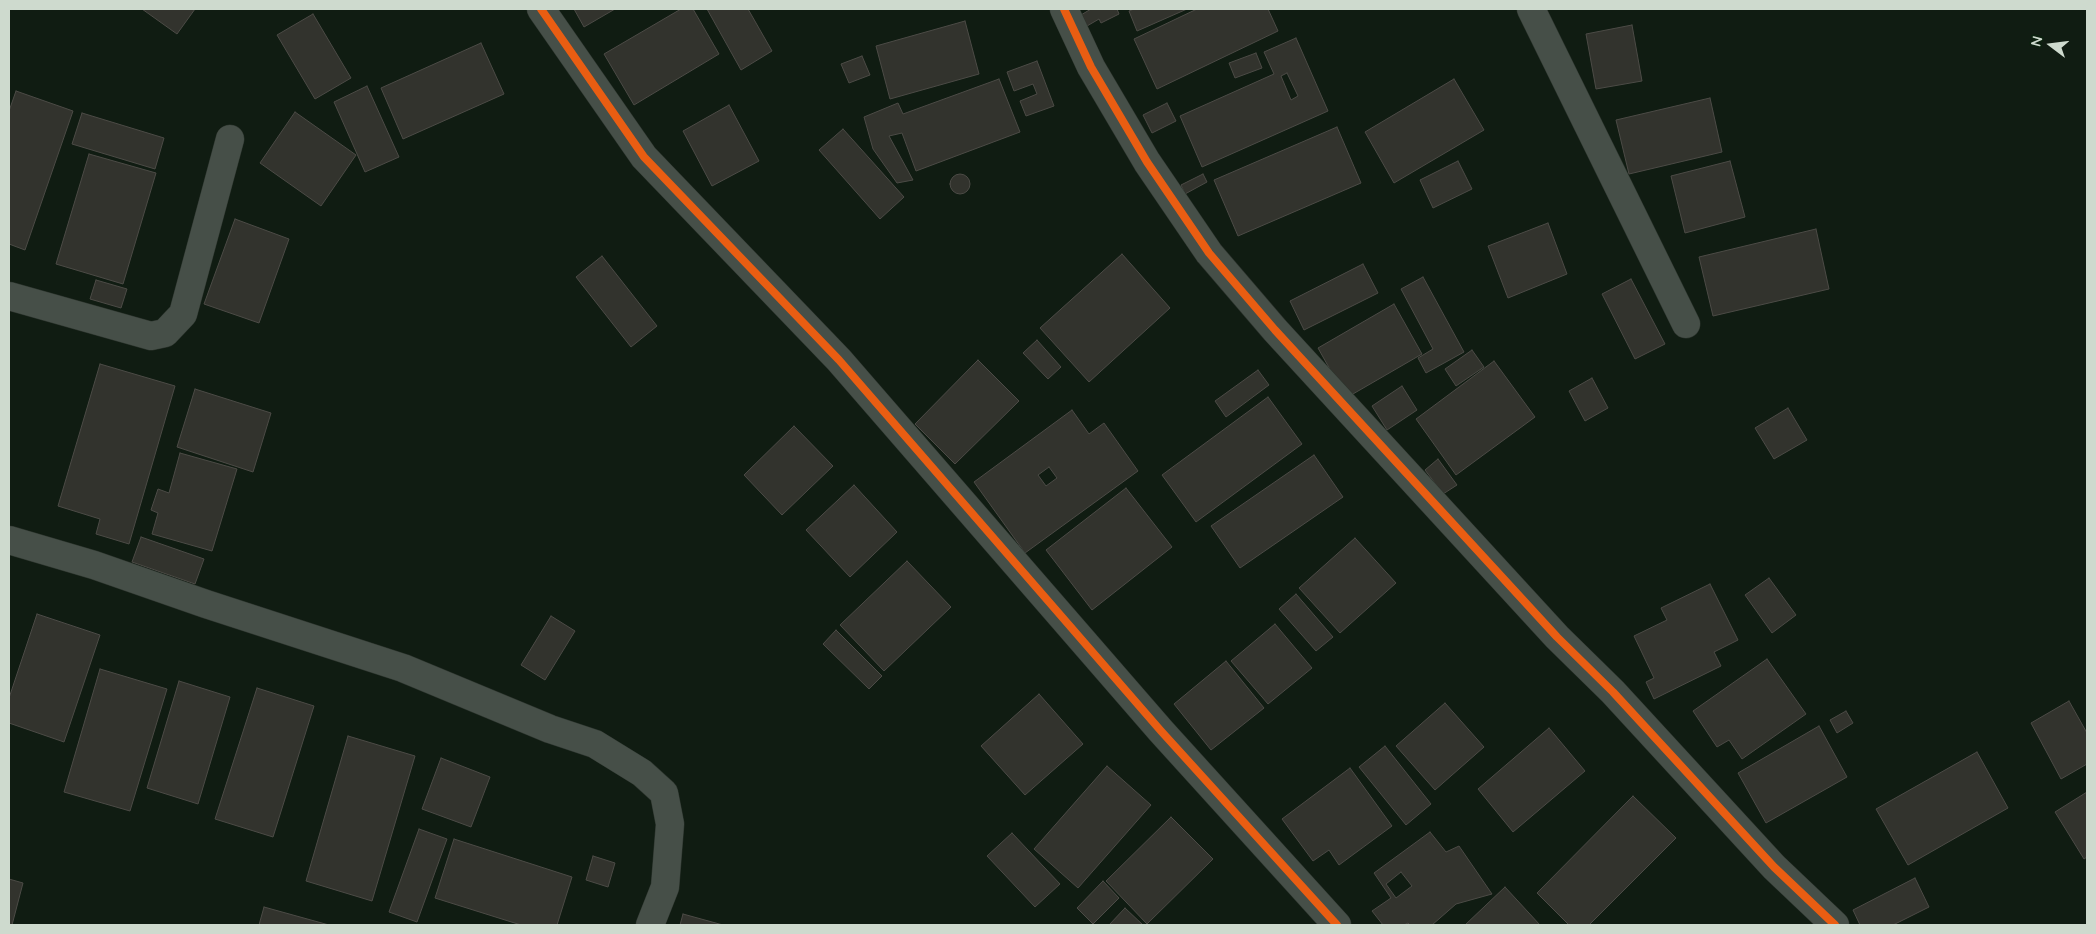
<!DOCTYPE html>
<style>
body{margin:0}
#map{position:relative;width:2096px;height:934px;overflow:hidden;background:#101c12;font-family:Quicksand,sans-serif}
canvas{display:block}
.frame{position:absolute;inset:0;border:10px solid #cedace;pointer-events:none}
.north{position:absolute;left:2026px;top:20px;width:50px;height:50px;-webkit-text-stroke:4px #0c200f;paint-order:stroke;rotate:285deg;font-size:14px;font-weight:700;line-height:20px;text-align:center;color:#cedace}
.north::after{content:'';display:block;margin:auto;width:18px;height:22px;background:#cedace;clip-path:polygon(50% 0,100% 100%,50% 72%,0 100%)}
</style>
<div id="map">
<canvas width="2096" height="934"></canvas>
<div class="frame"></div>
<div class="north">N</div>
</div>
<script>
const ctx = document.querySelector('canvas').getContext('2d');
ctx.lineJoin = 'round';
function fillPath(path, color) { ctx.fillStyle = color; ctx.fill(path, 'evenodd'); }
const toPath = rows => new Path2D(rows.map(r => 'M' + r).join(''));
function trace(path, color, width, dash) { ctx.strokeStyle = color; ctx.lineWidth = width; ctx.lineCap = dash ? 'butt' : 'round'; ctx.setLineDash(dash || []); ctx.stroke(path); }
const building = toPath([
 [142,9,195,9,177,34,142,9],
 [574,9,615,9,584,27,574,9],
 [681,9,693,9,719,54,634,105,604,54,681,9],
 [707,9,748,9,772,51,741,70,707,9],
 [1091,9,1117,9,1119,14,1101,23,1099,19,1087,26,1081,15,1091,9],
 [1134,9,1187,9,1137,31,1129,11,1134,9],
 [1197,9,1268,9,1278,31,1157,89,1134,39,1197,9],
 [313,14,351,78,315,99,277,35,313,14],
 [965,21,979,74,890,99,876,46,965,21],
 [1632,25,1642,81,1596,89,1586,34,1632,25],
 [1296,38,1328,111,1202,167,1180,116,1274,74,1264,52,1296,38],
 [1287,73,1298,96,1291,100,1281,76,1287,73],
 [481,43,504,94,403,139,381,88,481,43],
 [1256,53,1262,68,1235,78,1229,63,1256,53],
 [862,56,870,75,849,83,841,64,862,56],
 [1037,61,1054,106,1026,116,1020,101,1037,94,1033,84,1014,91,1007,72,1037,61],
 [999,79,1020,132,916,171,902,133,889,136,913,180,897,183,873,149,864,117,898,103,903,114,999,79],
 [1454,79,1484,130,1394,183,1365,132,1454,79],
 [367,86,399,157,365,172,334,102,367,86],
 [16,91,73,111,25,250,9,244,9,111,16,91],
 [1710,98,1722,152,1629,174,1616,120,1710,98],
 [1167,103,1176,121,1152,133,1143,115,1167,103],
 [729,105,759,161,712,186,683,131,729,105],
 [295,112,356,155,321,206,260,163,295,112],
 [82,113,164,138,155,169,72,144,82,113],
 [1337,127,1361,183,1238,236,1214,180,1337,127],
 [843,129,904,197,880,219,819,150,843,129],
 [89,154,156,173,123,284,56,264,89,154],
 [1458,161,1472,189,1433,208,1420,180,1458,161],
 [1730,161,1745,217,1685,233,1671,176,1730,161],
 '950 184a10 10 0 1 1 20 0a10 10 0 1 1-20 0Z',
 [1203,174,1207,182,1185,194,1181,185,1203,174],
 [235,219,289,239,259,323,204,304,235,219],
 [1548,223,1567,274,1508,298,1488,246,1548,223],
 [1816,229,1829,289,1713,316,1699,257,1816,229],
 [1122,254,1170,308,1089,382,1040,328,1122,254],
 [602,256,657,326,631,347,576,277,602,256],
 [1363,264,1378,293,1304,330,1290,301,1363,264],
 [1423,277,1464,352,1426,373,1418,358,1433,349,1401,289,1423,277],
 [1631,279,1665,344,1635,359,1602,294,1631,279],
 [96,280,127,289,121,308,90,299,96,280],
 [1394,304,1422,354,1346,398,1318,348,1394,304],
 [1037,340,1061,367,1048,379,1023,353,1037,340],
 [1472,350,1484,367,1456,386,1445,369,1472,350],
 [978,360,1019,401,955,464,915,424,978,360],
 [1494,361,1535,417,1456,475,1416,419,1494,361],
 [100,364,175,386,129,544,96,534,100,519,58,506,100,364],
 [1258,370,1269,385,1226,417,1215,401,1258,370],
 [1592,378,1608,408,1585,421,1569,391,1592,378],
 [1402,386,1417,410,1387,430,1372,406,1402,386],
 [195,389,271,413,253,472,177,447,195,389],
 [1268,397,1302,444,1196,522,1162,475,1268,397],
 [1788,408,1807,440,1774,459,1755,428,1788,408],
 [1072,410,1089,434,1104,423,1138,471,1025,553,974,482,1072,410],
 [1049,467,1057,478,1046,486,1038,475,1049,467],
 [794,426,833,466,782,515,744,475,794,426],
 [180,453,237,469,212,551,152,534,158,513,151,510,158,489,169,493,180,453],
 [1314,455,1343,497,1240,568,1211,526,1314,455],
 [1438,459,1457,485,1443,494,1425,470,1438,459],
 [854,485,897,532,850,577,806,530,854,485],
 [1126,488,1172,547,1092,610,1046,550,1126,488],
 [141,537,204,559,195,584,132,562,141,537],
 [1355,538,1396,583,1340,633,1299,588,1355,538],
 [907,561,951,607,884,671,840,625,907,561],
 [1769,578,1796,615,1772,633,1745,595,1769,578],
 [1710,584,1738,640,1714,652,1721,666,1654,699,1646,682,1654,678,1634,636,1667,620,1661,608,1710,584],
 [1296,594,1333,637,1316,651,1279,609,1296,594],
 [37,614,100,635,64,742,9,723,9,698,37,614],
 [551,616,575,631,545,680,521,665,551,616],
 [1275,624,1312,668,1268,704,1231,661,1275,624],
 [836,630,882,676,869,689,823,644,836,630],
 [1767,659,1806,714,1742,759,1729,740,1717,747,1693,711,1767,659],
 [1226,661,1264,708,1211,750,1174,704,1226,661],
 [100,669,167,689,130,811,64,792,100,669],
 [179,681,230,697,198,804,147,788,179,681],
 [257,688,314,706,273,837,215,819,257,688],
 [1039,694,1083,744,1025,795,981,746,1039,694],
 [2069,701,2087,733,2087,764,2061,779,2031,723,2069,701],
 [1445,703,1484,747,1435,790,1396,746,1445,703],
 [1846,711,1853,723,1837,733,1830,720,1846,711],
 [1819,726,1847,777,1766,823,1738,773,1819,726],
 [1549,728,1585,771,1513,832,1478,789,1549,728],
 [348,736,415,756,372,901,306,881,348,736],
 [1385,746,1431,804,1406,825,1359,767,1385,746],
 [1977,752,2008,808,1908,865,1876,809,1977,752],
 [441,758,490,777,471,827,422,809,441,758],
 [1107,766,1151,805,1078,888,1034,849,1107,766],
 [1350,768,1392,826,1339,865,1329,850,1313,861,1282,819,1350,768],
 [2087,792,2087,857,2084,859,2055,812,2087,792],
 [1633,796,1676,838,1589,925,1569,925,1537,893,1633,796],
 [1171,817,1213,859,1147,924,1106,881,1171,817],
 [419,829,447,839,417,922,389,912,419,829],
 [1430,832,1446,852,1459,846,1492,894,1456,904,1432,925,1410,925,1408,923,1404,925,1383,925,1372,911,1391,898,1374,873,1430,832],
 [1401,872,1412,886,1396,898,1386,884,1401,872],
 [1012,833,1060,884,1035,907,987,856,1012,833],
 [454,839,572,877,557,925,521,925,435,898,454,839],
 [593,856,615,863,608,887,586,880,593,856],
 [1915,878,1929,907,1893,925,1860,925,1853,910,1915,878],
 [9,879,23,883,12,925,9,925,9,879],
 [1103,881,1119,898,1093,924,1077,908,1103,881],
 [1505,887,1540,925,1465,925,1505,887],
 [264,907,329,925,259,925,264,907],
 [1125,908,1143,925,1109,925,1125,908],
 [683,914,723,925,680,925,683,914]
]);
fillPath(building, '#32332d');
trace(building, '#4c4b46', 1);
const minor = toPath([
 [541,9,644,157,839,360,1161,731,1337,925],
 [1064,9,1091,67,1147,162,1209,253,1275,330,1557,637,1613,692,1774,867,1835,925],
 [1531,9,1686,324],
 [9,296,151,336,165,333,183,314,230,139],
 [9,540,94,565,206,604,403,668,550,729,595,744,642,773,664,793,670,824,665,887,650,925]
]);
trace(minor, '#2c342d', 29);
trace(minor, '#464f48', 28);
trace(toPath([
 [541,9,644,157,839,360,1161,731,1337,925],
 [1064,9,1091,67,1147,162,1209,253,1275,330,1557,637,1613,692,1774,867,1835,925]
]), '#e95d12', 8);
</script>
